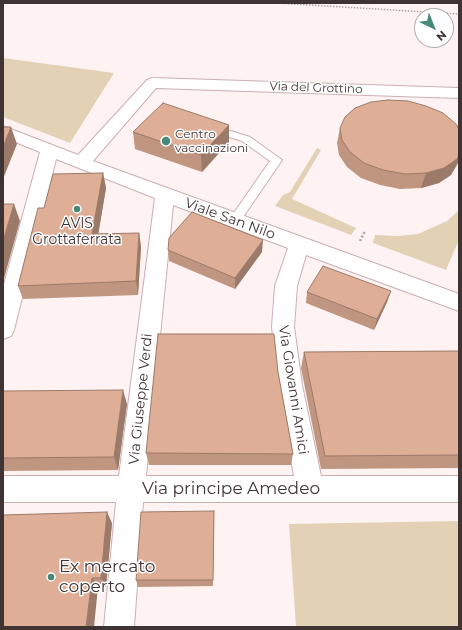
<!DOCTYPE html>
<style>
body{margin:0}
#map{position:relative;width:462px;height:630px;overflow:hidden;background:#fef2f3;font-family:Montserrat,sans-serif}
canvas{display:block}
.frame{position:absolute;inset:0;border:4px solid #3f3334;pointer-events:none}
.north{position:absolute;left:414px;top:8px;width:40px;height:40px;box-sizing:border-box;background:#fff;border:1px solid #b2adae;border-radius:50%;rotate:137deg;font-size:11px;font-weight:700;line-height:16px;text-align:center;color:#3f3334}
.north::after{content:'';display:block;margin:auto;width:14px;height:18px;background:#468879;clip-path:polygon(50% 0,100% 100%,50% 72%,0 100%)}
</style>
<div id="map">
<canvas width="462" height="630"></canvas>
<div class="frame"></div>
<div class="north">N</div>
</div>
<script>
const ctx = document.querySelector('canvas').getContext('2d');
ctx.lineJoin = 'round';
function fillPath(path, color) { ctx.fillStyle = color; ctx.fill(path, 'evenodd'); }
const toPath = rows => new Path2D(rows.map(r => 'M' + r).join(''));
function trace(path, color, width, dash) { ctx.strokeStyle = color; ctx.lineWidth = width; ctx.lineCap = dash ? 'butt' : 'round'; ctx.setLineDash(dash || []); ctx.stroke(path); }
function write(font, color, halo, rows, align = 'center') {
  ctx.font = font + ' Montserrat,sans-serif'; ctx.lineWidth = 3; ctx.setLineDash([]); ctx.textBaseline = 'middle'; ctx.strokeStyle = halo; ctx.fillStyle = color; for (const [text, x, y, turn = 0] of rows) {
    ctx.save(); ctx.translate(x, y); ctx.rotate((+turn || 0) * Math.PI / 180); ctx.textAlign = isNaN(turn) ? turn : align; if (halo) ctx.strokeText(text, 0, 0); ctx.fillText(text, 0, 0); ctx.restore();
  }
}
fillPath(toPath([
 [3,58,114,73,70,143,3,117],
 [317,148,321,150,292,199,356,228,351,235,275,206,283,195,290,192],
 [459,210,459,240,446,270,373,243,375,235,398,236,418,234,447,221],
 [459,521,459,627,296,627,289,524]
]), '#e2d1b5');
const lane = toPath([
 [211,125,250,137,282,160,239,223,235,224,231,223,229,220,270,161,242,141,207,130,206,128,211,125]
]);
const street = toPath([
 [152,78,459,88,459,98,156,88,93,161,459,294,459,311,306,255,297,286,294,327,302,385,321,476,459,476,459,502,143,502,134,627,104,627,116,502,3,502,3,476,119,476,155,198,56,159,14,330,11,336,3,339,3,288,40,152,3,137,3,126,78,155,147,80,152,78],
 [173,205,288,248,275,286,272,327,278,385,294,476,146,476,173,205]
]);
trace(lane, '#cbafb1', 2);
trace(street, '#cbafb1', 2);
trace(toPath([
 [276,3,459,14]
]), '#afa3a4', 1.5, [1.5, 1.5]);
trace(toPath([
 [360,241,365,231]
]), '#afa3a4', 2.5, [2, 2]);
fillPath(lane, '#fff');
fillPath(street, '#fff');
fillPath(toPath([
 [340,128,459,130,459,160,451,175,439,183,421,188,400,189,380,185,361,178,347,167,339,155,337,143],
 [133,132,229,142,202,172,135,149],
 [103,173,106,188,98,234,139,233,141,247,138,295,23,299,18,286],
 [168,250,262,252,235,289,169,261],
 [391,291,387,302,374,330,306,303,307,292],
 [459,351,459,468,321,469,301,368,304,352],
 [278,372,293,454,291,465,149,465,146,453],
 [3,391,127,404,118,470,3,471],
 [214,519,213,586,138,587,136,580],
 [112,523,106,587,98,587,3,627]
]), '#c09681');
fillPath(toPath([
 [229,125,229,142,202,172,201,155],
 [11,127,17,144,3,179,3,147],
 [459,155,459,160,458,163,451,175,439,183,421,188,426,173],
 [103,173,106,188,96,248,92,234],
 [14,204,20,221,3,282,3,241],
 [139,233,141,247,138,295,136,281],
 [263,240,262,252,235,289,235,278],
 [391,291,387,302,374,330,377,319],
 [123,390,127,404,118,470,114,457],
 [107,512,112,523,106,587,101,578],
 [92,578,98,587,94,627,86,627]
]), '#9c7a69');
const building = toPath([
 [388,100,408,101,426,106,443,113,456,124,459,130,459,155,457,159,444,168,426,173,405,174,383,170,364,163,350,152,342,140,340,128,345,117,355,108,371,102,388,100],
 [163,103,229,125,201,155,133,132,163,103],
 [3,127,11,127,3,147,3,127],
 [103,173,92,234,139,233,136,281,18,286,38,208,44,208,53,174,103,173],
 [3,204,14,204,3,241,3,204],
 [192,212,263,240,235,278,168,250,169,238,192,212],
 [323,266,391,291,377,319,307,292,323,266],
 [158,334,274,334,278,372,293,454,146,453,158,334],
 [459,351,459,455,325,456,304,352,459,351],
 [123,390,114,457,3,458,3,391,123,390],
 [214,511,213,580,136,580,141,512,214,511],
 [107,512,101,578,92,578,86,627,3,627,3,515,107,512]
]);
fillPath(building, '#dfae96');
trace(building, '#9c7a69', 1);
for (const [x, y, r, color] of [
 [166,141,5,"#468879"],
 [77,209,4,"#468879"],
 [51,577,4,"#468879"]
]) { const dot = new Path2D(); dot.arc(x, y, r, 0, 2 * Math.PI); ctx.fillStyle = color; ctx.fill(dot); trace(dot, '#fff', 1.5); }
write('12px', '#3f3334', '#fff', [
 ["Via del Grottino",316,88,2]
]);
write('12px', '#3f3334', '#fff', [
 ["Centro",175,134],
 ["vaccinazioni",175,148]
], 'left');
write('14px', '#3f3334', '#fff', [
 ["Viale San Nilo",230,219,20],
 ["Via Giovanni Amici",293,390,81],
 ["Via Giuseppe Verdi",141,399,-84]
]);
write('14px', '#3f3334', '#fff', [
 ["AVIS",77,224],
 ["Grottaferrata",77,240]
]);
write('17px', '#3f3334', '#fff', [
 ["Via principe Amedeo",231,489]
]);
write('17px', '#3f3334', '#fff', [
 ["Ex mercato",59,567],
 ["coperto",59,587]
], 'left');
</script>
